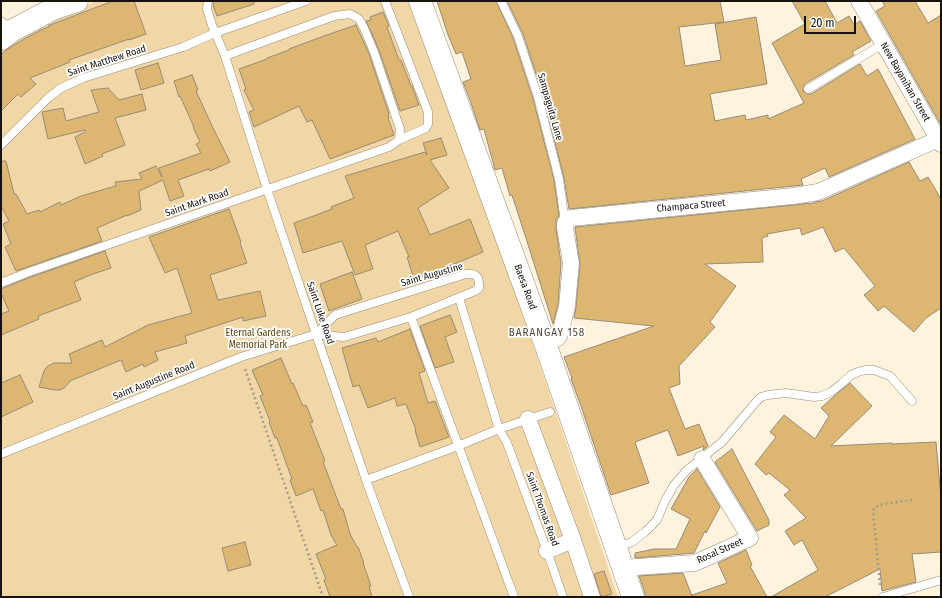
<!DOCTYPE html>
<style>
body{margin:0}
#map{position:relative;width:942px;height:598px;overflow:hidden;background:#fff3de;font-family:"Fira Sans Condensed",sans-serif}
canvas{display:block}
.frame{position:absolute;inset:0;border:2px solid #17130c;pointer-events:none}
.scale{position:absolute;left:804px;top:16px;width:52px;height:18px;box-sizing:border-box;border:2px solid #17130c;border-top:0;padding-left:5px;font-size:12px;line-height:14px;white-space:nowrap;color:#17130c;-webkit-text-stroke:3px #fff;paint-order:stroke}
</style>
<div id="map">
<canvas width="942" height="598"></canvas>
<div class="frame"></div>
<div class="scale">20 m</div>
</div>
<script>
const ctx = document.querySelector('canvas').getContext('2d');
ctx.lineJoin = 'round';
function fillPath(path, color) { ctx.fillStyle = color; ctx.fill(path, 'evenodd'); }
const toPath = rows => new Path2D(rows.map(r => 'M' + r).join(''));
function trace(path, color, width, dash) { ctx.strokeStyle = color; ctx.lineWidth = width; ctx.lineCap = dash ? 'butt' : 'round'; ctx.setLineDash(dash || []); ctx.stroke(path); }
function write(font, color, halo, rows, align = 'center') {
  ctx.font = font + ' "Fira Sans Condensed",sans-serif'; ctx.lineWidth = 3.5; ctx.setLineDash([]); ctx.textBaseline = 'middle'; ctx.strokeStyle = halo; ctx.fillStyle = color; for (const [text, x, y, turn = 0] of rows) {
    ctx.save(); ctx.translate(x, y); ctx.rotate((+turn || 0) * Math.PI / 180); ctx.textAlign = isNaN(turn) ? turn : align; if (halo) ctx.strokeText(text, 0, 0); ctx.fillText(text, 0, 0); ctx.restore();
  }
}
fillPath(toPath([
 [96,1,409,1,463,146,536,353,618,597,1,597,1,51,17,35]
]), '#f1d6a6');
const building = toPath([
 [113,1,134,1,146,34,129,40,129,39,69,60,70,62,30,78,36,84,21,97,18,94,1,111,1,55,6,50,24,39,43,29,49,27,49,25,50,25,113,1],
 [213,1,254,1,254,4,217,16,213,5,213,1],
 [437,1,496,1,513,38,533,99,554,180,559,216,556,219,556,229,561,263,558,304,553,324,525,235,512,195,510,196,502,168,495,170,484,129,480,130,470,100,463,82,471,79,462,52,456,54,448,35,437,1],
 [507,1,720,1,724,22,679,27,685,66,721,60,715,24,756,17,767,84,710,94,715,121,745,115,746,120,768,115,768,119,804,103,772,43,805,24,792,1,825,1,837,23,849,16,854,25,860,21,871,41,852,52,854,55,805,84,803,89,804,92,808,94,811,94,860,64,867,76,878,69,915,139,829,177,825,168,801,179,803,185,569,209,564,178,543,95,523,34,507,1],
 [882,1,915,1,928,23,941,15,941,125,876,11,885,6,882,1],
 [383,12,389,26,387,27,399,60,401,60,411,86,412,86,419,105,400,111,379,50,366,21,371,20,370,17,383,12],
 [356,25,369,54,389,114,388,115,389,118,388,118,394,135,330,159,312,120,307,122,299,106,254,127,249,112,254,110,244,90,246,89,239,69,267,59,267,58,289,50,289,49,324,36,356,25],
 [158,63,164,83,141,90,135,70,158,63],
 [192,75,198,90,196,91,213,128,230,162,210,171,209,169,178,180,184,196,170,201,163,180,139,191,141,210,127,216,127,215,97,228,102,241,16,271,5,247,11,244,3,224,9,221,1,206,1,161,6,161,14,194,16,194,27,214,39,210,40,212,60,202,61,205,81,196,116,186,115,182,142,179,139,173,156,166,162,177,159,168,201,153,196,144,200,142,193,127,194,127,180,96,179,97,174,81,192,75],
 [108,88,119,100,142,94,146,110,115,118,125,145,102,154,103,156,85,164,75,137,85,132,85,130,48,139,42,112,63,108,66,121,99,112,91,90,108,88],
 [441,138,447,155,430,160,449,188,418,208,430,235,470,219,483,252,445,268,414,279,407,257,409,257,398,231,365,245,373,269,355,275,342,241,303,253,294,223,319,214,332,209,331,207,354,198,345,176,425,152,427,155,423,143,441,138],
 [909,162,920,181,928,177,941,199,941,308,926,318,914,332,884,306,878,311,864,295,875,286,844,248,835,252,823,227,802,235,800,228,767,234,768,236,762,238,763,262,705,264,736,286,710,322,715,327,679,366,680,384,669,388,685,429,699,424,708,446,703,450,704,446,678,456,668,430,635,442,649,483,611,495,581,406,571,379,572,378,564,357,654,326,574,318,576,307,580,264,575,227,794,205,810,203,810,204,815,202,822,201,909,162],
 [229,209,241,242,240,243,247,263,210,275,218,300,260,291,266,316,243,321,243,317,185,336,187,343,155,352,158,360,144,367,143,364,126,372,121,360,70,381,67,385,64,388,60,390,55,390,39,387,44,371,47,367,50,365,54,363,72,363,69,354,102,340,105,347,148,325,192,313,177,268,165,273,149,237,229,209],
 [105,251,111,268,90,275,74,282,81,300,38,316,39,319,1,335,1,314,9,311,1,293,1,289,31,277,105,251],
 [352,272,362,299,329,311,320,284,352,272],
 [450,315,457,332,445,337,454,362,435,368,420,326,450,315],
 [410,329,425,371,419,373,428,403,435,401,449,437,420,447,415,430,416,430,406,404,397,406,395,398,368,408,359,385,353,387,342,348,376,338,378,342,410,329],
 [281,358,292,384,293,383,303,406,306,405,313,422,310,423,325,461,323,462,341,509,343,509,350,534,357,547,358,547,364,563,363,563,371,586,369,586,372,597,330,597,324,580,326,579,316,554,337,545,331,535,323,510,321,511,313,489,296,496,290,480,292,479,277,438,275,438,269,422,270,421,260,396,263,395,252,370,281,358],
 [20,375,33,402,1,417,1,383,20,375],
 [850,383,872,406,831,446,892,443,892,444,936,442,941,499,941,552,912,554,916,582,882,591,880,569,825,597,771,597,818,570,802,540,794,545,785,531,806,518,784,495,790,490,769,473,766,475,755,464,776,437,770,432,784,415,815,439,829,416,821,408,832,398,850,383],
 [732,449,769,520,769,525,757,531,715,462,732,449],
 [697,469,720,507,706,533,705,531,694,553,635,558,635,553,654,549,676,549,690,519,671,509,689,477,697,469],
 [245,542,251,565,228,571,222,548,245,542],
 [746,550,752,565,750,566,767,597,645,597,645,593,639,576,683,573,692,596,692,595,727,583,718,563,746,550],
 [604,571,612,594,601,597,594,574,604,571]
]);
fillPath(building, '#ddb671');
trace(building, '#968b78', 1);
const lane = toPath([
 [208,1,207,9,212,25,225,56,267,189,316,334,366,480,409,597],
 [501,1,518,36,538,97,559,179,565,223],
 [1,21,12,29],
 [225,56,334,16,350,14,359,19,364,28,374,52,400,129,399,140],
 [808,89,883,44],
 [1,145,48,98,61,88,83,78,183,47,215,33,306,1],
 [1,283,29,272,389,147,399,140,426,128,428,124,428,112,385,1],
 [459,298,499,429,507,443,547,551,563,597],
 [411,317,514,597],
 [1,454,241,357,316,334,344,337,411,317,475,291,479,288,479,283,478,278,475,275,472,274,466,274,335,315,316,334],
 [366,480,458,446,499,429,550,412],
 [616,548,632,542,645,532,657,520,665,501,674,485,687,470,722,442,756,402,761,397,768,395,786,393,814,397,822,396,831,392,841,384,851,375,858,372,865,370,874,370,890,376,912,401],
 [883,597,941,580]
]);
const street = toPath([
 [859,1,941,144],
 [545,343,558,338,560,334,567,306,571,263,565,228,565,223,571,218,793,196,806,194,818,192,941,138],
 [528,419,573,540,592,597],
 [547,551,573,540],
 [622,568,695,563,750,538,702,459]
]);
const secondary = toPath([
 [420,1,545,343,633,597],
 [1,39,13,30,55,8,77,1]
]);
trace(lane, '#988d7a', 9);
trace(street, '#988d7a', 17);
trace(secondary, '#988d7a', 23);
trace(toPath([
 [245,369,323,597],
 [880,585,873,511,875,507,883,504,912,500]
]), '#a39a8a', 2.5, [2, 3]);
trace(lane, '#fff', 8);
trace(street, '#fff', 16);
trace(secondary, '#fff', 22);
write('10px', '#17130c', '#fff', [
 ["Saint Matthew Road",107,61,-18],
 ["New Bayanihan Street",905,82,60],
 ["Sampaguita Lane",550,107,74],
 ["Saint Mark Road",197,203,-19],
 ["Champaca Street",691,206,-5],
 ["Saint Augustine",432,275,-16],
 ["Baesa Road",525,287,70],
 ["Saint Luke Road",320,313,71],
 ["Saint Augustine Road",154,381,-22],
 ["Saint Thomas Road",542,509,70],
 ["Rosal Street",720,551,-24]
]);
write('10px', '#5f450e', '#fff', [
 ["Eternal Gardens",258,333],
 ["Memorial Park",258,345]
]);
ctx.letterSpacing = '1px';
write('11px', '#504635', '#fff', [
 ["BARANGAY 158",547,333]
]);
ctx.letterSpacing = '0px';
</script>
